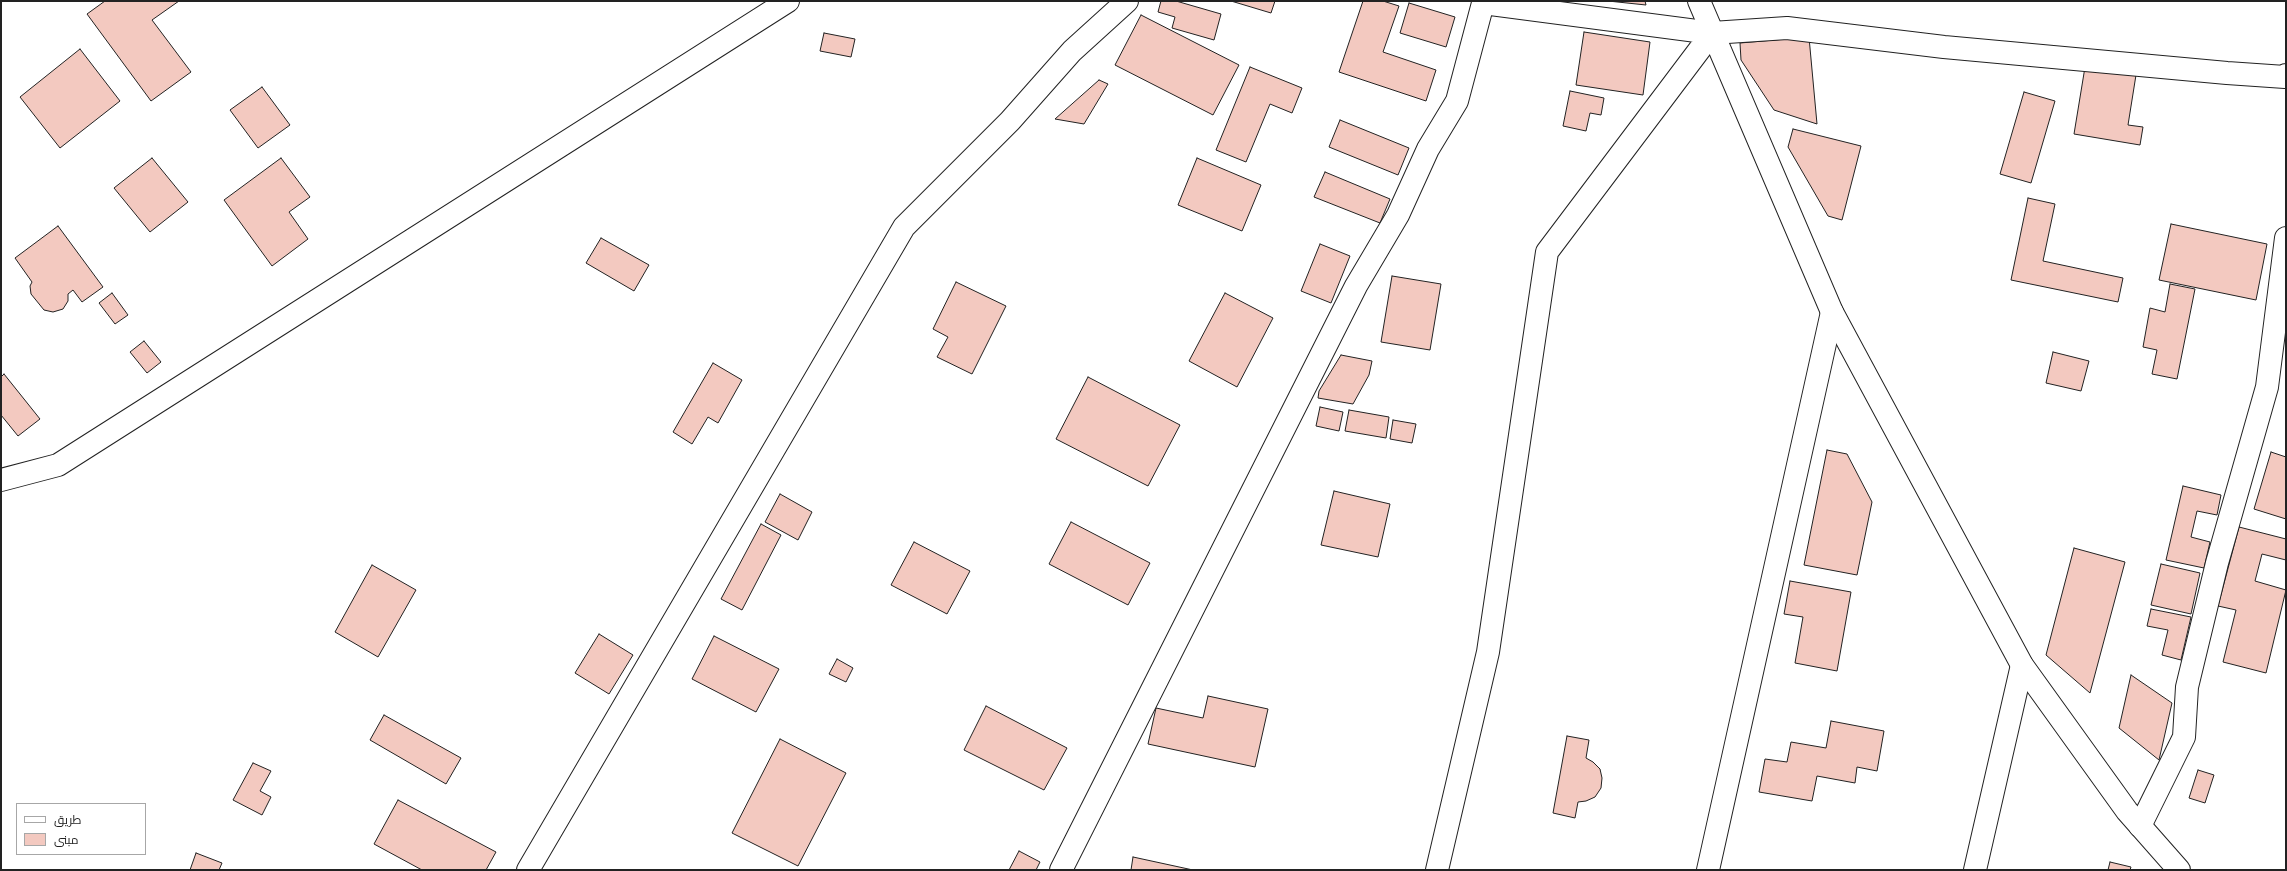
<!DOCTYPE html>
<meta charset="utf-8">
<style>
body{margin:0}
#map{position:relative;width:2287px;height:871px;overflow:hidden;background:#fff;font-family:"Fira Sans Condensed",Cairo,sans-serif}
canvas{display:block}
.frame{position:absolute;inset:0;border:2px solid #222;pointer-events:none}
.legend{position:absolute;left:16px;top:803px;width:130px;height:52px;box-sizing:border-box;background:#fff;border:1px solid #a7a7a7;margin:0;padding:5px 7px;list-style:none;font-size:12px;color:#222}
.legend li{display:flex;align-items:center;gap:8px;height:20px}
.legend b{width:20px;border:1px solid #a7a7a7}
</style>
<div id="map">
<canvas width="2287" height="871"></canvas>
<div class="frame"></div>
<ul class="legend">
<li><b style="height:5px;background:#fff"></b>طريق</li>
<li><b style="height:11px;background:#f3c9c0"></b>مبنى</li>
</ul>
</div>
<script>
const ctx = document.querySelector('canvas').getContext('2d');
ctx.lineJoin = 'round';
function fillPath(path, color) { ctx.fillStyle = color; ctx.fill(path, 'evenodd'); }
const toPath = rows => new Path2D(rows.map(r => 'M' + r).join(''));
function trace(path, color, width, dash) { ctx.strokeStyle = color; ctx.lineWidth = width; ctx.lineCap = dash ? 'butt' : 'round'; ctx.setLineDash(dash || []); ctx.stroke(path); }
const building = toPath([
 [105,1,179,1,152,20,191,72,151,101,87,14,105,1],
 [1161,1,1176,1,1221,14,1214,40,1172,28,1175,17,1158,12,1161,1],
 [1231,1,1275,1,1271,13,1231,1],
 [1363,1,1383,1,1399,6,1383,52,1436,70,1426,101,1339,72,1363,1],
 [1608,1,1645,1,1646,5,1608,1],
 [1409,3,1455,17,1446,47,1400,33,1409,3],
 [1141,15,1239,65,1213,115,1115,65,1141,15],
 [1584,32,1650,42,1643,95,1576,85,1584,32],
 [824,33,855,39,851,57,820,51,824,33],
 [1809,37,1817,124,1774,110,1741,60,1740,43,1809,37],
 [80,49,120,101,60,148,20,97,80,49],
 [1250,67,1302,88,1292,113,1270,104,1246,162,1216,150,1250,67],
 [2085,67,2136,75,2128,125,2143,127,2140,145,2074,134,2085,67],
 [1099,80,1108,84,1084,124,1055,119,1099,80],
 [262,87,290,125,258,148,230,110,262,87],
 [1570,91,1604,98,1601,115,1590,113,1586,131,1563,126,1570,91],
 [2024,92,2055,101,2031,183,2000,174,2024,92],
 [1340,120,1409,148,1398,175,1329,147,1340,120],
 [1793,129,1861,146,1842,220,1828,216,1788,147,1793,129],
 [152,158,188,202,150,232,114,188,152,158],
 [281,158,310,197,289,212,308,239,272,266,224,200,281,158],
 [1197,158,1261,185,1242,231,1178,205,1197,158],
 [1325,172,1390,199,1380,223,1314,197,1325,172],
 [2028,198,2055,204,2043,261,2123,278,2118,302,2011,280,2028,198],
 [2171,224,2267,244,2256,300,2159,280,2171,224],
 [58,226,103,287,82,302,73,290,68,294,68,301,63,309,53,312,44,310,31,294,30,286,32,282,15,258,58,226],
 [601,238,649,265,634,291,586,263,601,238],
 [1320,244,1350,256,1331,303,1301,291,1320,244],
 [1392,276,1441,284,1430,350,1381,342,1392,276],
 [956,282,1006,306,972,374,937,357,948,337,933,329,956,282],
 [2170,284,2195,289,2177,379,2152,374,2157,350,2143,347,2150,308,2165,312,2170,284],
 [112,293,128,315,115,324,99,303,112,293],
 [1225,293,1273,318,1237,387,1189,361,1225,293],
 [144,341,161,362,147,373,130,352,144,341],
 [2053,352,2089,361,2081,391,2046,383,2053,352],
 [1341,355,1372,361,1369,375,1353,404,1318,398,1319,391,1341,355],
 [713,363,742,380,718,423,708,417,692,444,673,432,713,363],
 [4,374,40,419,18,436,1,415,1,377,4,374],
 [1088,377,1180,425,1148,486,1056,439,1088,377],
 [1320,407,1343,412,1339,431,1316,426,1320,407],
 [1349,410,1389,417,1386,438,1345,431,1349,410],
 [1393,420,1416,424,1412,443,1390,439,1393,420],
 [1827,450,1847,454,1872,502,1857,575,1804,565,1827,450],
 [2271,452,2286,457,2286,519,2254,509,2271,452],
 [2183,486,2221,495,2217,515,2197,511,2191,537,2210,542,2204,568,2166,560,2183,486],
 [1334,491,1390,504,1378,557,1321,545,1334,491],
 [780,494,812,512,798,540,765,522,780,494],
 [1071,522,1150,563,1128,605,1049,564,1071,522],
 [761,524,781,535,742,610,721,599,761,524],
 [2239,527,2286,539,2286,560,2262,554,2255,581,2286,590,2266,673,2223,662,2236,610,2218,606,2239,527],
 [914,542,970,571,947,614,891,585,914,542],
 [2074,548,2125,562,2090,693,2046,655,2074,548],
 [2161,564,2200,573,2191,614,2151,605,2161,564],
 [372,565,416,590,378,657,335,632,372,565],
 [1790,581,1851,592,1837,671,1795,663,1803,617,1784,614,1790,581],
 [2151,609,2191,617,2181,660,2162,655,2168,630,2147,626,2151,609],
 [599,634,633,655,609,694,575,673,599,634],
 [714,636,779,669,756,712,692,679,714,636],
 [837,659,853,668,846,682,829,674,837,659],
 [2131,675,2172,703,2159,760,2119,728,2131,675],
 [1208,696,1268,709,1255,767,1148,744,1156,708,1203,718,1208,696],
 [986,706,1067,748,1044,790,964,750,986,706],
 [384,715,461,758,446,784,370,740,384,715],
 [1831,721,1884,731,1877,771,1857,767,1855,783,1817,776,1812,801,1759,792,1765,759,1787,762,1791,742,1826,748,1831,721],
 [1567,736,1589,740,1586,758,1593,762,1600,769,1602,778,1601,788,1595,797,1586,801,1578,802,1575,818,1553,813,1567,736],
 [780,739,846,773,798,866,732,833,780,739],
 [253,763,271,771,260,791,271,797,262,815,233,800,253,763],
 [2198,770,2214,775,2205,803,2189,798,2198,770],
 [398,800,496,852,486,870,422,870,374,844,398,800],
 [1019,851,1040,862,1036,870,1009,870,1019,851],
 [196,853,222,863,219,870,190,870,196,853],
 [1133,857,1193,870,1131,870,1133,857],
 [2110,862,2131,867,2130,870,2108,870,2110,862]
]);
fillPath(building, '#f3c9c0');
trace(building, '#222', 1);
const street = toPath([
 [1,480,58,465,788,1],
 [2140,826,2184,737,2187,687,2217,563,2267,387,2286,238],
 [528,870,904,227,1010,121,1072,51,1127,1],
 [1061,870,1356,286,1398,215,1428,149,1457,101,1483,3,1712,33,1787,28,1944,47,2227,73,2285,77,2286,75],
 [1437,870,1488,652,1547,252,1712,33],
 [1708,870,1832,312],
 [1975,870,2022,665]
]);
const secondary = toPath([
 [1699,1,1832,312,2022,665,2127,811,2179,870]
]);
trace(street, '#222', 24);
trace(secondary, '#222', 24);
trace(street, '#fff', 22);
trace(secondary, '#fff', 22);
</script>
